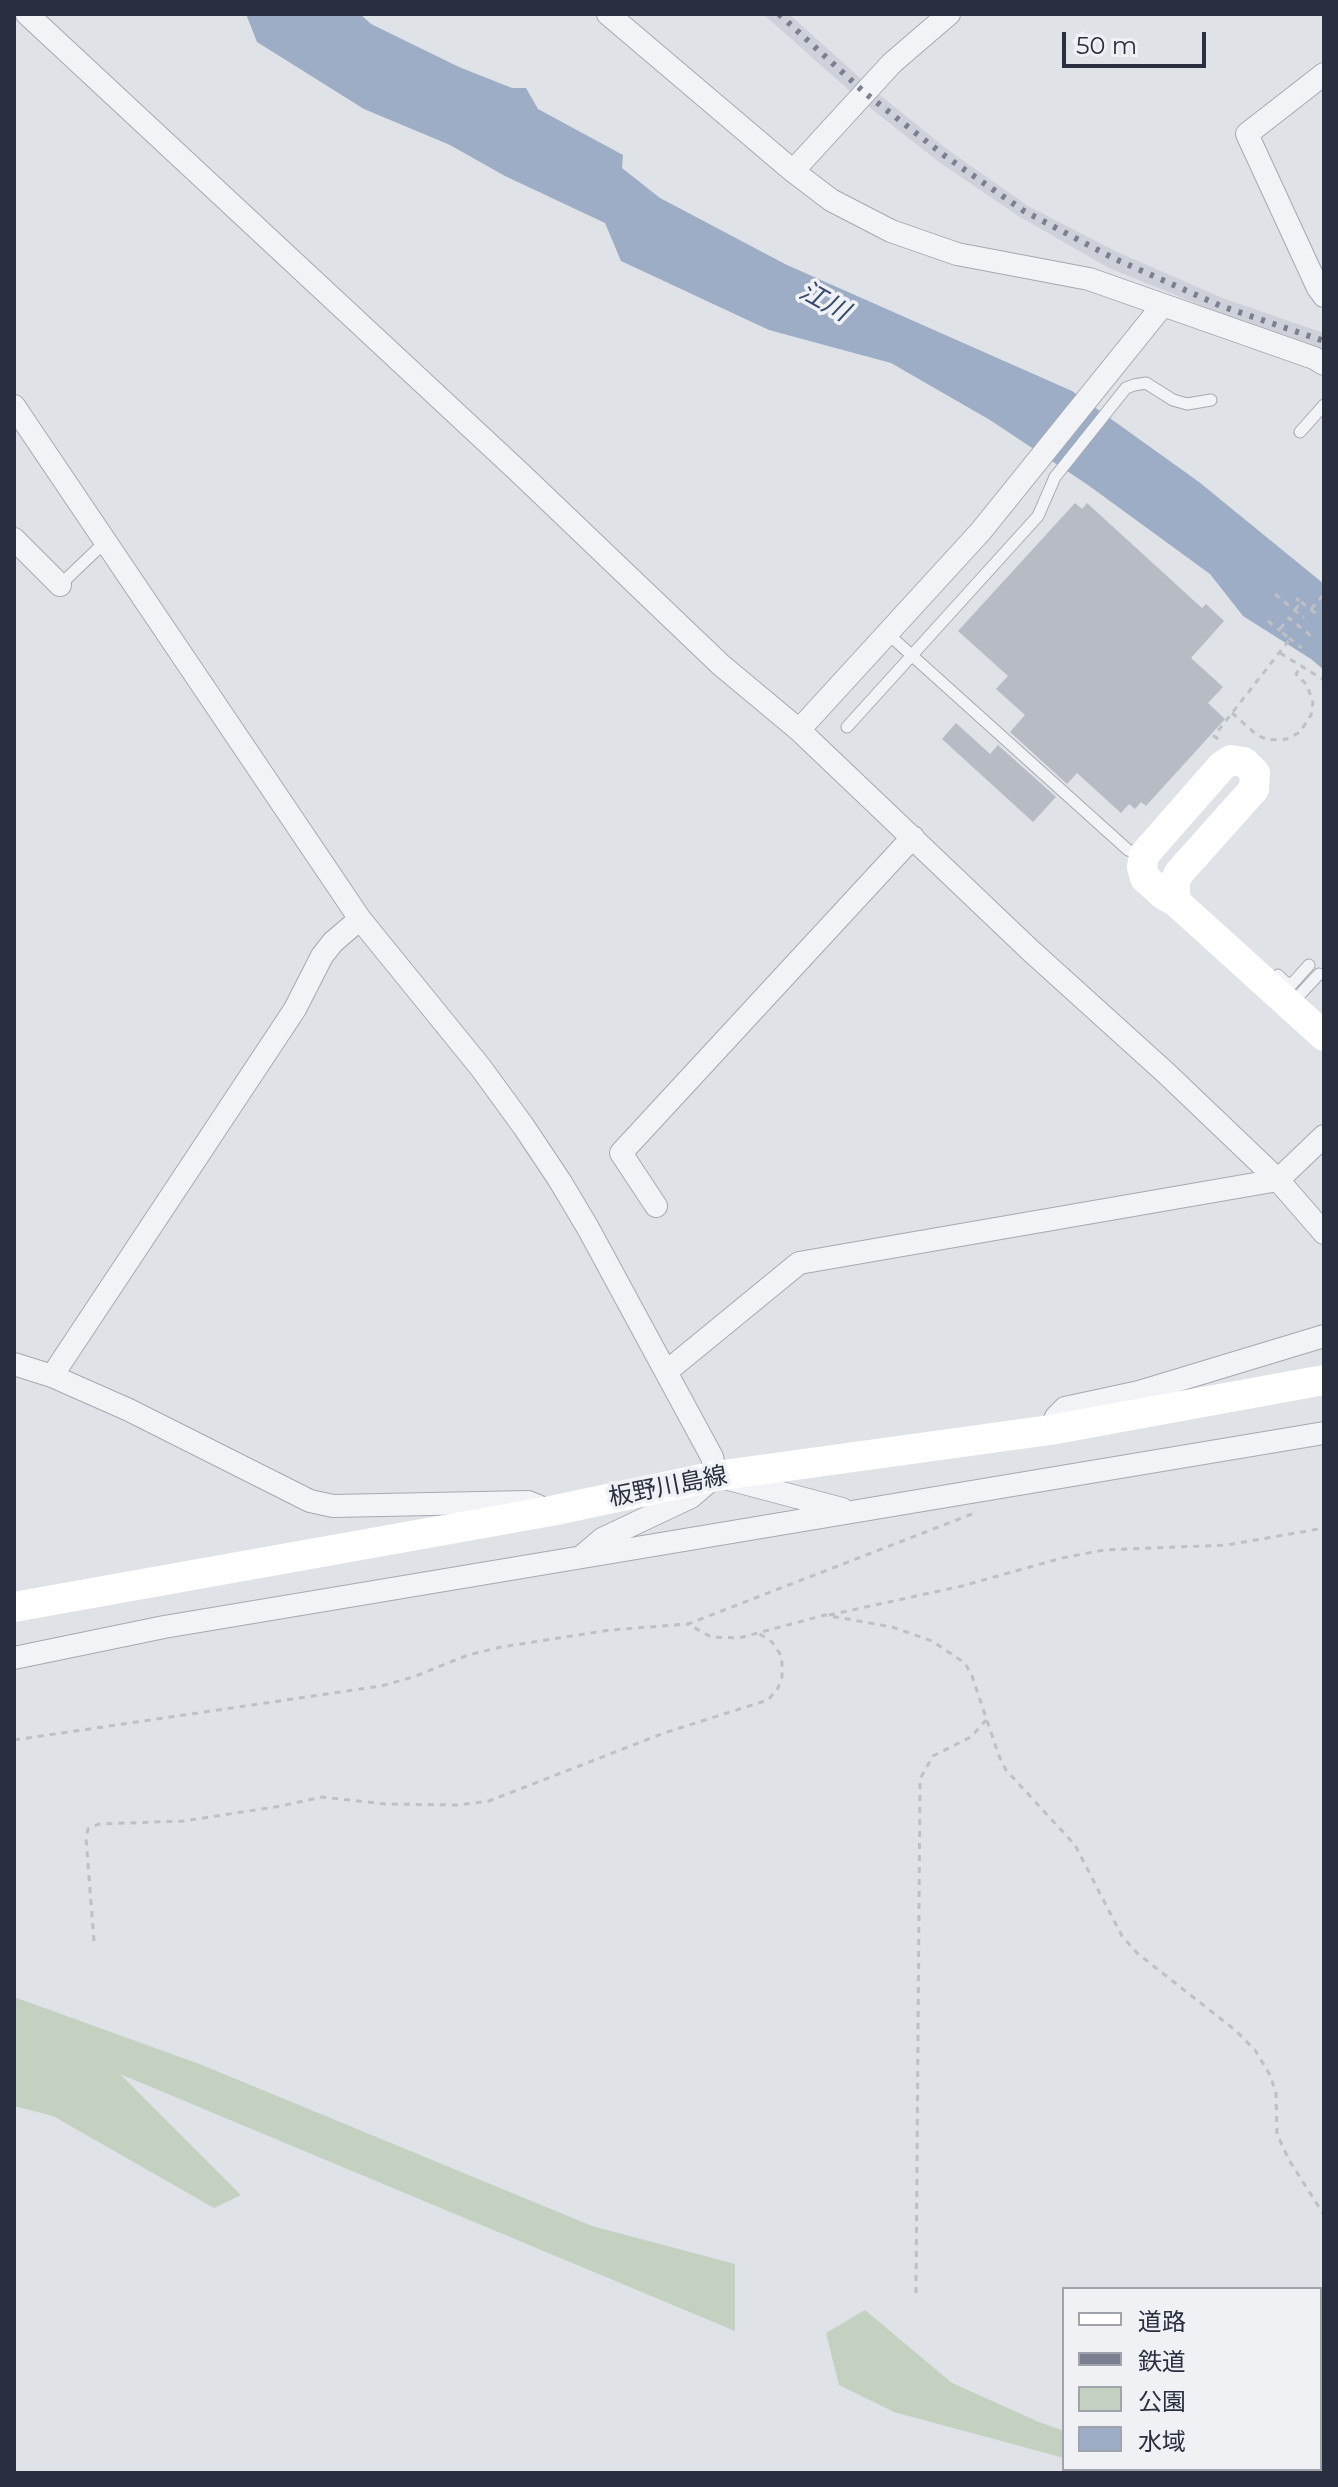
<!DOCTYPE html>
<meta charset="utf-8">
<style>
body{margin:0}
#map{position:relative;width:1338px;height:2487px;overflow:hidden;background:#dfe2e7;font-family:Montserrat,"Noto Sans JP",sans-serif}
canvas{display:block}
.frame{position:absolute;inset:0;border:16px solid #292f3e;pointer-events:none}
.legend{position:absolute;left:1062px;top:2287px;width:260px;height:184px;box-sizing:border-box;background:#eff1f5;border:2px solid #a0a3ac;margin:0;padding:10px 14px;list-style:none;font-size:24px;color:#292f3e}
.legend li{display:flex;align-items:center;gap:16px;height:40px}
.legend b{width:40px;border:2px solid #a0a3ac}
.scale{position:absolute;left:1062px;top:32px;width:144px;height:36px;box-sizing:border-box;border:4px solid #292f3e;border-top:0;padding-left:10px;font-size:24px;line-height:28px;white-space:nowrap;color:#292f3e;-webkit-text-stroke:6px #eff1f5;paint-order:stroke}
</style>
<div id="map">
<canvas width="1338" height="2487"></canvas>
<div class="frame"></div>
<ul class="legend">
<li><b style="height:10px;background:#fff"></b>道路</li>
<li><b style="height:10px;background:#7a8090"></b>鉄道</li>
<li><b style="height:22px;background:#c4d1c1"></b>公園</li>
<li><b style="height:22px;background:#9dadc5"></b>水域</li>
</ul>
<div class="scale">50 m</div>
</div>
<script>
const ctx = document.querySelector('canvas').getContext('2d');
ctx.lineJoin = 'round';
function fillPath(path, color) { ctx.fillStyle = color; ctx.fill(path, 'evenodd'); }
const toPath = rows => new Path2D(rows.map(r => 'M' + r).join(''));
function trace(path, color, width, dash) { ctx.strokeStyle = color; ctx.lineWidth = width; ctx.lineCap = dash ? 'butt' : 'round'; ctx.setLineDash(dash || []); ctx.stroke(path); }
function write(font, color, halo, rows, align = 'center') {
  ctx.font = font + ' Montserrat,"Noto Sans JP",sans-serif'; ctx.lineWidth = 7; ctx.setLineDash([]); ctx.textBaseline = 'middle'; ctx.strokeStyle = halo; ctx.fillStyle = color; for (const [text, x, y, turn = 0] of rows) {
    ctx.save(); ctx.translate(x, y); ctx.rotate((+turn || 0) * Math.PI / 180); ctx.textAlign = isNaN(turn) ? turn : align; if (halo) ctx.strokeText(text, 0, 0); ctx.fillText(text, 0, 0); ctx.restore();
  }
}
fillPath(toPath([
 [763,14,789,14,870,87,948,150,1028,206,1117,252,1225,299,1324,333,1324,350,1217,312,1109,268,1020,217,939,162,859,99]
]), '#ced1d9');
fillPath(toPath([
 [14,1997,202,2065,592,2226,735,2264,735,2331,120,2074,241,2195,214,2208,53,2116,14,2106],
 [865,2310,952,2383,1039,2422,1064,2431,1064,2458,894,2412,839,2385,826,2333],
 [1320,2427,1324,2428,1324,2473,1260,2473,1262,2469,1320,2469]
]), '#c4d1c1');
fillPath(toPath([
 [246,14,360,14,371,24,459,67,512,88,526,88,538,109,623,155,622,168,660,198,787,265,1072,391,1199,482,1324,584,1324,670,1311,659,1243,616,1210,574,1088,485,990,420,891,363,769,330,621,261,605,223,505,176,450,145,364,109,257,42]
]), '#9dadc5');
fillPath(toPath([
 [1075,503,1082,509,1087,503,1202,608,1206,604,1224,621,1191,658,1223,687,1208,703,1225,719,1146,806,1141,802,1135,809,1129,804,1121,813,1077,773,1067,784,1010,732,1025,715,996,689,1008,676,958,631],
 [956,723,990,754,998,745,1056,797,1033,822,942,739]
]), '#b7bbc4');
const lane = toPath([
 [1300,432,1324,405],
 [60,585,106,541],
 [887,633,1128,850,1143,855],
 [847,727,1038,516,1055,477,1126,388,1134,385,1146,383,1173,400,1187,404,1211,400],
 [1278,975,1285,982,1292,984,1309,965],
 [1292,1003,1319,974]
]);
const street = toPath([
 [27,14,519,472,721,665,799,730,1030,950,1166,1073,1278,1180,1324,1233],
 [608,14,793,171,831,200,891,231,957,254,1089,279,1314,358,1324,364],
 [1324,74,1247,134,1318,288,1324,296],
 [793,171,892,63,949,14],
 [14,406,360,919,481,1068,524,1127,560,1181,588,1228,712,1457,716,1476],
 [14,539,60,585],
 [799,730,981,531,1163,305],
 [656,1206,621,1153,913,837],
 [14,1364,52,1376,129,1410,310,1501,333,1506,528,1502,538,1506],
 [666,1372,799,1263,1278,1180,1324,1136],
 [52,1376,295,1009,322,956,333,942,360,919],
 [1050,1430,1056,1417,1065,1408,1139,1392,1324,1336],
 [725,1478,842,1509],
 [581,1557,602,1539,691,1497,712,1479],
 [14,1658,164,1627,1324,1433]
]);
trace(lane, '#a5a9b1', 13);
trace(street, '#a5a9b1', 24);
trace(toPath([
 [1275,594,1304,618],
 [1301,602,1318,615],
 [1311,609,1324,594],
 [1295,610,1301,602,1296,598],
 [1268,621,1280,631],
 [1289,638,1302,648],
 [1280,653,1324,680],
 [1232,713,1257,735,1268,740,1287,739,1300,732,1311,715,1313,703,1307,685,1296,674,1301,666],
 [1218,739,1214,736,1290,639,1279,630,1289,618,1315,639],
 [972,1514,688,1624,711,1637,739,1638,825,1615,892,1627,932,1641,965,1663,972,1676,999,1756,1006,1770,1075,1845,1122,1936,1137,1953,1235,2030,1255,2050,1270,2075,1276,2093,1277,2134,1289,2160,1324,2215],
 [829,1615,962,1586,1062,1558,1104,1550,1227,1545,1324,1528],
 [14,1740,381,1686,413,1677,468,1655,501,1647,610,1630,688,1624],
 [94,1941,86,1838,88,1829,99,1824,184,1821,281,1806,322,1797,385,1804,457,1805,489,1801,664,1733,768,1700,778,1688,782,1677,782,1663,780,1654,772,1642,758,1633],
 [916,2293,920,1779,933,1756,971,1737,986,1720]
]), '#bec0c6', 3, [6, 6]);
trace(lane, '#f2f3f6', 11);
trace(street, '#f2f3f6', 22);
trace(toPath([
 [1175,901,1175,881,1179,873,1254,789,1255,773,1244,762,1231,760,1222,766,1144,855,1142,867,1145,878,1164,895,1175,901,1324,1036],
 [14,1607,551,1511,716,1476,1050,1430,1324,1380]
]), '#fff', 30);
trace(toPath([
 [779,14,865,93,945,156,1024,211,1113,258,1221,306,1324,341]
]), '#7a8090', 6, [4, 8]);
write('24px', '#292f3e', '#eff1f5', [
 ["板野川島線",668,1487,-11]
]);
write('italic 26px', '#364a6e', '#eff1f5', [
 ["江川",824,302,29]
]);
</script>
